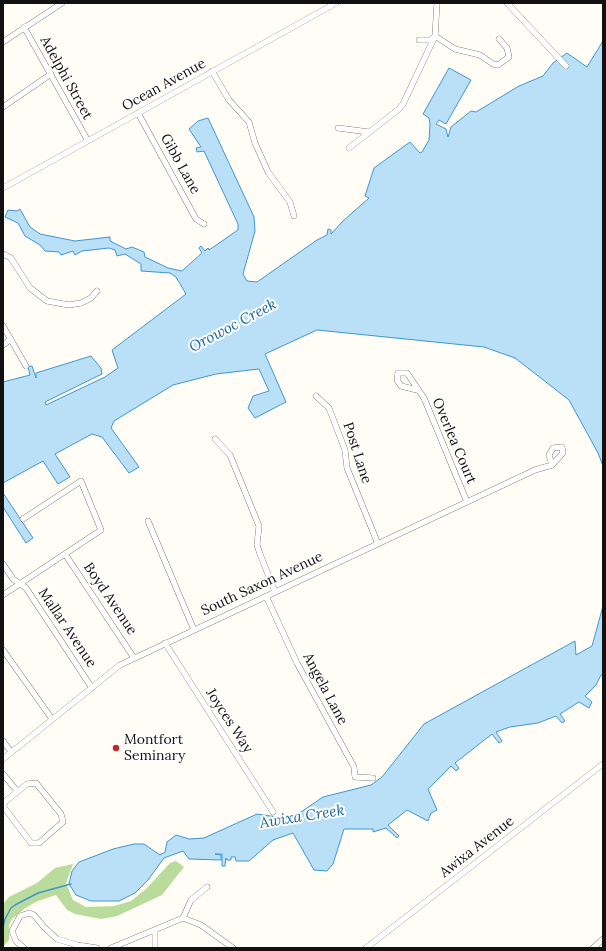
<!DOCTYPE html>
<style>
body{margin:0}
#map{position:relative;width:606px;height:951px;overflow:hidden;background:#fffdf5;font-family:Lora,serif}
canvas{display:block}
.frame{position:absolute;inset:0;border:4px solid #111;pointer-events:none}
</style>
<div id="map">
<canvas width="606" height="951"></canvas>
<div class="frame"></div>
</div>
<script>
const ctx = document.querySelector('canvas').getContext('2d');
ctx.lineJoin = 'round';
function fillPath(path, color) { ctx.fillStyle = color; ctx.fill(path, 'evenodd'); }
const toPath = rows => new Path2D(rows.map(r => 'M' + r).join(''));
function trace(path, color, width, dash) { ctx.strokeStyle = color; ctx.lineWidth = width; ctx.lineCap = dash ? 'butt' : 'round'; ctx.setLineDash(dash || []); ctx.stroke(path); }
function write(font, color, halo, rows, align = 'center') {
  ctx.font = font + ' Lora,serif'; ctx.lineWidth = 4; ctx.setLineDash([]); ctx.textBaseline = 'middle'; ctx.strokeStyle = halo; ctx.fillStyle = color; for (const [text, x, y, turn = 0] of rows) {
    ctx.save(); ctx.translate(x, y); ctx.rotate((+turn || 0) * Math.PI / 180); ctx.textAlign = isNaN(turn) ? turn : align; if (halo) ctx.strokeText(text, 0, 0); ctx.fillText(text, 0, 0); ctx.restore();
  }
}
fillPath(toPath([
 [176,861,184,867,162,895,117,916,101,919,75,914,67,910,56,895,38,901,25,908,12,919,9,925,9,940,3,947,3,904,9,897,37,883,55,868,73,864,66,883,73,900,86,907,114,906,131,901,146,889,170,863]
]), '#b9dc9c');
const water = toPath([
 [603,41,603,466,598,453,569,400,515,358,484,347,317,330,265,354,286,402,255,418,248,408,253,396,269,391,259,369,216,374,173,385,114,421,111,428,139,467,129,473,102,437,92,434,55,454,70,477,58,484,43,461,3,483,3,382,30,375,28,367,32,366,36,378,36,373,91,356,101,368,102,374,45,402,46,405,105,377,118,368,112,350,186,294,176,277,170,273,141,271,141,264,125,254,117,256,115,250,109,248,82,251,75,255,73,251,61,255,59,252,45,251,40,245,25,236,18,223,5,217,8,210,17,211,20,209,30,227,40,234,75,241,110,237,110,241,126,249,132,247,144,252,145,257,168,268,182,271,202,253,199,248,201,246,205,251,208,248,209,250,238,230,238,224,204,151,197,152,196,148,201,147,189,129,198,121,208,118,254,217,255,231,243,274,247,281,257,282,317,240,327,235,328,229,331,230,331,234,343,221,369,198,365,196,374,168,410,142,420,153,422,152,429,140,430,124,429,118,423,114,449,68,471,80,446,124,439,120,436,124,446,129,448,137,451,127,471,111,476,112,519,86,543,76,553,63,567,53,587,67,603,41],
 [3,493,33,538,26,543,3,507,3,493],
 [603,606,603,675,601,675,596,685,585,696,592,702,589,708,579,702,560,714,565,721,562,723,556,716,538,723,510,727,496,732,502,741,499,743,492,734,455,763,459,768,456,771,451,766,428,789,437,810,431,813,428,821,407,810,388,825,399,836,397,838,386,828,373,832,373,829,344,829,333,864,327,871,314,870,293,833,273,840,249,861,236,861,235,857,231,857,231,860,227,860,226,858,225,866,222,866,222,854,215,854,221,855,221,860,189,859,183,851,164,858,148,880,135,893,119,901,91,901,76,895,69,884,72,871,79,862,113,849,134,844,144,844,160,855,165,852,167,842,176,835,189,839,204,838,257,814,284,818,301,812,323,797,371,785,382,777,424,724,575,641,576,655,592,646,603,606]
]);
fillPath(water, '#b9e0f7');
trace(water, '#3f96cf', 1);
trace(toPath([
 [3,927,5,919,11,908,15,905,38,893,71,884]
]), '#3f96cf', 1.5);
const minor = toPath([
 [507,3,566,66],
 [24,27,88,141],
 [419,40,431,40,435,36,455,49,480,55,493,64,498,65,509,57,507,48,499,39],
 [3,42,62,3],
 [212,71,229,100,249,122,255,143,268,172,290,202,294,216],
 [3,107,51,74],
 [138,113,196,219,204,224],
 [338,128,369,132],
 [349,148,399,109,403,104,435,36,437,3],
 [3,188,336,3],
 [3,254,11,258,30,288,47,301,69,305,81,303,91,298,97,291],
 [3,326,26,366],
 [3,345,11,339],
 [417,390,401,386,397,380,398,373,407,373,424,398,467,502],
 [316,396,329,408,345,450,347,468,378,544],
 [215,439,230,455,259,526,257,545,260,554,275,592],
 [148,521,194,630],
 [65,554,134,658],
 [3,564,13,579,26,588,92,688],
 [3,595,101,530,81,481,23,519],
 [266,596,297,663,354,767,355,777,373,778],
 [165,643,273,812],
 [3,650,52,719],
 [3,741,11,752],
 [3,759,120,665,535,470,552,465,563,453,562,447,553,448,549,455,552,465],
 [3,774,17,791],
 [3,806,6,801,27,784,36,783,61,814,63,822,39,843,31,843,3,806],
 [183,918,201,925,233,948],
 [183,918,191,900,207,887],
 [155,931,155,948],
 [24,948,16,941,12,931,20,916,29,913,34,915,44,927,57,939,77,945,97,948],
 [111,948,183,918],
 [366,948,603,764],
 [593,948,603,939]
]);
trace(minor, '#444', 6);
trace(minor, '#fff', 5.5);
for (const [x, y, r, color] of [
 [116,748,4,"#c4262e"]
]) { const dot = new Path2D(); dot.arc(x, y, r, 0, 2 * Math.PI); ctx.fillStyle = color; ctx.fill(dot); trace(dot, '#fff', 1.5); }
write('14px', '#111', '#fff', [
 ["Adelphi Street",66,78,61],
 ["Ocean Avenue",164,85,-29],
 ["Gibb Lane",180,164,61],
 ["Overlea Court",454,441,67],
 ["Post Lane",357,453,72],
 ["South Saxon Avenue",262,584,-25],
 ["Boyd Avenue",110,599,56],
 ["Mallar Avenue",67,628,56],
 ["Angela Lane",325,689,62],
 ["Joyces Way",229,721,57],
 ["Awixa Avenue",477,847,-38]
]);
write('14px', '#111', '#fff', [
 ["Montfort",124,740],
 ["Seminary",124,756]
], 'left');
write('italic 15px', '#1768a6', '#fff', [
 ["Orowoc Creek",233,326,-28],
 ["Awixa Creek",302,817,-9]
]);
</script>
